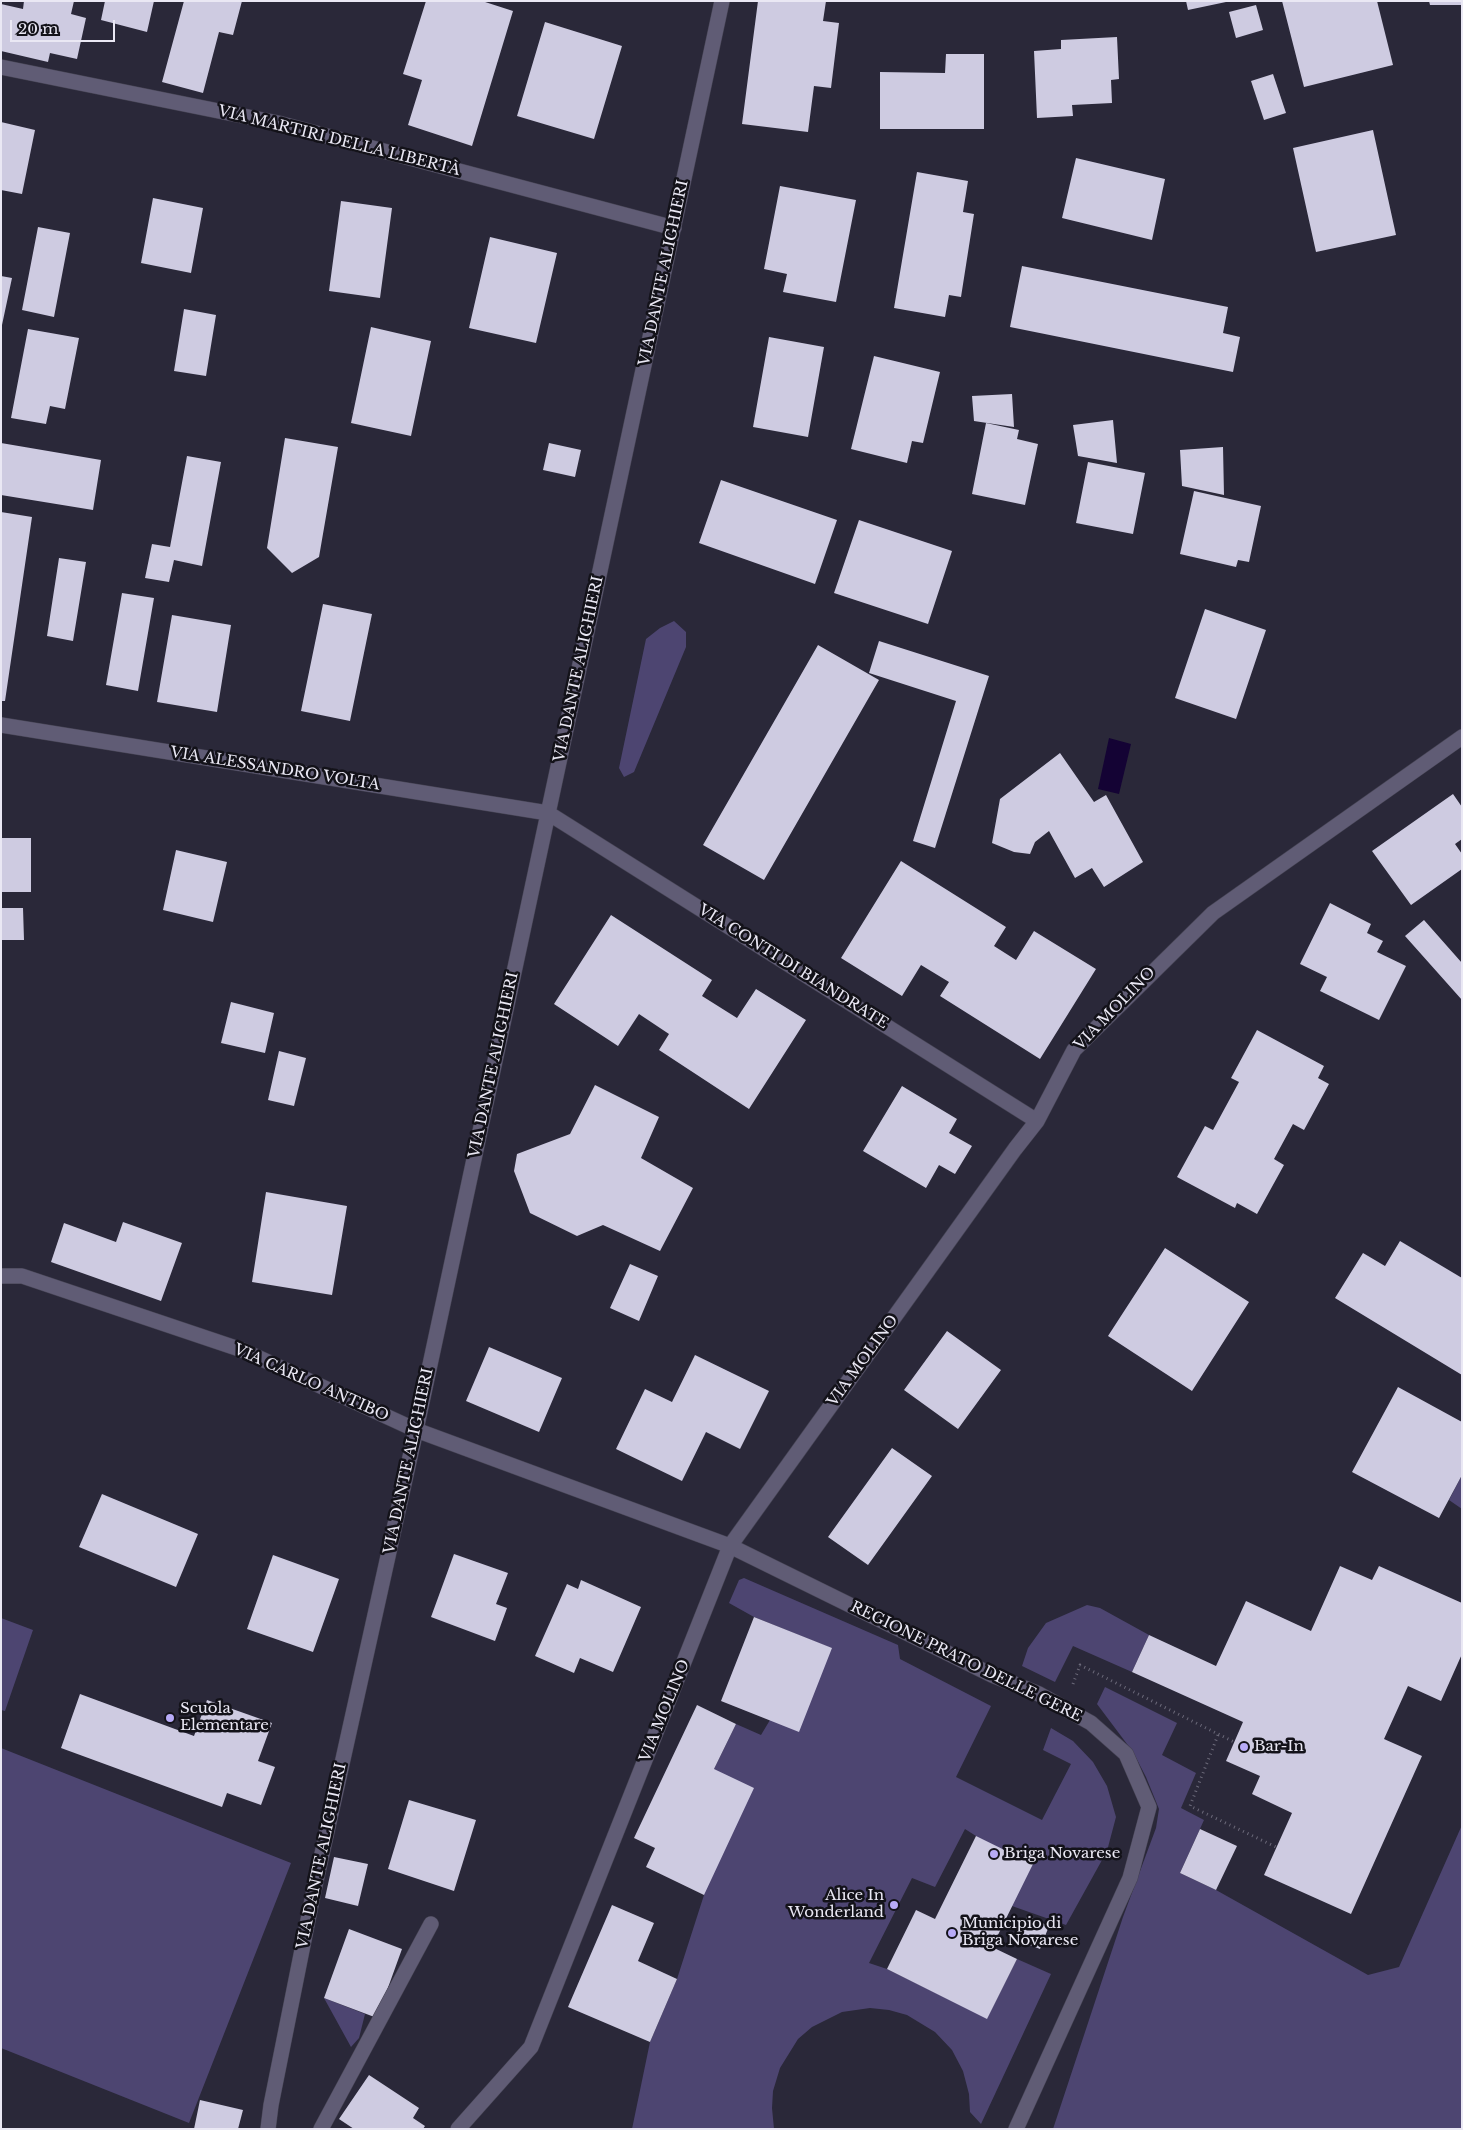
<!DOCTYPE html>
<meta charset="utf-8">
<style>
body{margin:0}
#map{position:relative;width:1463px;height:2130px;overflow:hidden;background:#2a2839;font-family:"Libre Baskerville",serif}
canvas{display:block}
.frame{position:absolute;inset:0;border:2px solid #eae8f4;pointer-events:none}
.scale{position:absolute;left:10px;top:20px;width:105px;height:22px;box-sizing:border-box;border:2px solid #eae8f4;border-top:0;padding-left:6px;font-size:15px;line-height:18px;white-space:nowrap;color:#eae8f4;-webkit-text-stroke:4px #131219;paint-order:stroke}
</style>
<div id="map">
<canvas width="1463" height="2130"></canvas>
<div class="frame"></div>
<div class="scale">20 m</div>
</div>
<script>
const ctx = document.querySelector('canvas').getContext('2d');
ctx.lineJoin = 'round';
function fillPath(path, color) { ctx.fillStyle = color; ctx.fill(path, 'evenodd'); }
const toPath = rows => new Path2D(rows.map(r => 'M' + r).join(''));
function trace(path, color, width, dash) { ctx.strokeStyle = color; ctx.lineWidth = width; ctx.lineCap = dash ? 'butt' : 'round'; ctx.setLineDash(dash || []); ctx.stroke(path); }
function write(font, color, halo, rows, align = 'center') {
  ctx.font = font + ' "Libre Baskerville",serif'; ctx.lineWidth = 5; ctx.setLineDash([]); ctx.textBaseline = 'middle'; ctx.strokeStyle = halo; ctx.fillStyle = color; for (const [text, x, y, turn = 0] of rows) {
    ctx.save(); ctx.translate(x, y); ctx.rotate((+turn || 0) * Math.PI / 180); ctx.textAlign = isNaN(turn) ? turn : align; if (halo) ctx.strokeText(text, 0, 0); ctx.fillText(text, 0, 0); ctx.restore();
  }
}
fillPath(toPath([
 [674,621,686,632,686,647,634,772,624,777,619,768,646,639,660,628],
 [1462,1475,1462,1509,1449,1500],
 [744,1578,898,1645,900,1659,991,1706,956,1777,1042,1820,1071,1764,1043,1750,1051,1728,1073,1741,1093,1762,1107,1786,1116,1817,1107,1851,1066,1925,1012,1906,976,1836,965,1829,935,1887,912,1878,869,1963,887,1969,987,2018,1017,1959,1051,1974,981,2124,970,2112,969,2094,963,2071,952,2050,935,2032,907,2015,889,2010,870,2008,842,2012,812,2027,798,2039,780,2068,773,2091,772,2108,774,2129,632,2129,650,2042,677,1979,704,1895,714,1769,736,1724,761,1735,770,1720,831,1648,754,1617,729,1603,739,1580],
 [1087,1605,1100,1608,1149,1635,1132,1672,1073,1646,1055,1682,1022,1666,1028,1648,1046,1623],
 [1,1618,33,1630,5,1711,1,1710],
 [1105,1687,1177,1723,1162,1755,1196,1773,1181,1808,1204,1820,1180,1873,1216,1890,1368,1975,1399,1967,1462,1825,1462,2129,1053,2129,1123,1917,1156,1828,1159,1809,1146,1777,1133,1752,1097,1704],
 [1,1748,291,1863,189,2123,1,2048],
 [324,1998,365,2014,359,2038,351,2047]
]), '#4d4571');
fillPath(toPath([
 [1109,738,1131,744,1119,794,1098,789]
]), '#140334');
fillPath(toPath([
 [24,1,74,1,71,14,86,18,77,59,50,53,48,62,1,51,1,4,23,9],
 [105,1,154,1,147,32,101,20],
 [184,1,242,1,233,35,219,32,203,93,162,82],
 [426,1,482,1,513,11,472,146,408,125,422,80,403,74],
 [758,1,826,1,823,21,839,23,831,88,814,86,808,132,742,124],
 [1186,1,1226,1,1226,2,1188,10],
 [1282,1,1377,1,1393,65,1304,87],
 [1429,1,1462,1,1462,5,1430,5],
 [1256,5,1263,30,1236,38,1229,12],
 [545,22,622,46,594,139,517,116],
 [1117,37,1119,79,1111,80,1112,103,1072,105,1073,116,1037,118,1034,51,1061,49,1061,40],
 [946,54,984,54,984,129,880,129,880,72,945,73],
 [1273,74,1286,113,1264,120,1251,81],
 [1,122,35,130,22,194,1,190],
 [1373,130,1396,235,1316,252,1293,148],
 [1076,158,1165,179,1152,240,1062,218],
 [917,172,968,181,963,212,974,214,961,297,949,295,945,317,894,308],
 [780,186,856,200,836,302,783,292,787,274,764,269],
 [153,198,203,208,191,273,141,263],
 [341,201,392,208,380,298,329,291],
 [38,227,70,233,54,317,22,310],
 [490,237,557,253,536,343,469,328],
 [1022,266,1228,307,1223,333,1240,337,1233,372,1010,327],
 [1,276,12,278,2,325,1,325],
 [184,309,216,315,206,376,174,371],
 [371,327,431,341,411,436,351,423],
 [28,329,79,338,65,409,50,406,46,424,11,418],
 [769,337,824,347,808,437,753,427],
 [874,356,940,372,923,443,912,441,907,463,851,449],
 [1012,394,1014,427,974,421,972,396],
 [1113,420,1117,463,1078,456,1073,425],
 [986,423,1019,430,1017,439,1038,444,1025,505,972,494],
 [285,438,338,447,319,557,292,573,267,548],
 [1,443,101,460,93,510,1,495],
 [549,443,581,450,575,477,543,470],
 [1223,447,1224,495,1182,486,1180,450],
 [187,456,221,462,202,566,174,560,169,582,145,578,152,544,170,547],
 [1088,462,1145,473,1133,534,1076,523],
 [721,480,837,520,815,584,699,543],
 [1194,491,1261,506,1249,562,1238,560,1236,567,1180,554],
 [1,512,32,517,5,701,1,701],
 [859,520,952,551,928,624,834,593],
 [59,558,86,562,73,641,47,636],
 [122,593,154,598,138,691,106,685],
 [323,604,372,614,350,721,301,711],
 [1205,609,1266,630,1236,719,1175,698],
 [172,615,231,625,217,712,157,702],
 [879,641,989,676,935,848,913,841,956,701,869,673],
 [818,645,879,680,764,880,703,845],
 [1060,753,1094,802,1106,795,1143,862,1104,887,1092,868,1075,878,1049,831,1035,842,1030,854,1014,852,992,843,1000,799],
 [1453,794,1462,807,1462,839,1455,844,1462,854,1462,869,1411,905,1372,851],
 [1,838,31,838,31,892,1,892],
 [176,850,227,862,213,922,163,910],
 [901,861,1006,927,994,946,1016,960,1034,931,1096,969,1040,1059,940,996,949,982,921,965,902,996,841,958],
 [1330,903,1371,924,1367,933,1383,941,1377,952,1406,966,1379,1020,1320,991,1327,977,1300,964],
 [1,908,23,908,24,940,1,940],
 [611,915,712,980,702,996,737,1018,756,989,806,1020,749,1109,659,1050,669,1034,639,1014,618,1046,554,1004],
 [1424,920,1462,963,1462,1000,1405,936],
 [231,1002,274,1013,265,1053,221,1043],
 [1257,1030,1324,1066,1318,1078,1329,1084,1304,1130,1293,1124,1274,1159,1284,1165,1257,1214,1237,1203,1235,1208,1177,1177,1205,1126,1213,1130,1239,1082,1231,1078],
 [279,1051,306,1058,294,1106,268,1100],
 [595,1085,659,1117,641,1158,693,1188,660,1251,603,1225,577,1236,530,1213,514,1171,517,1154,570,1134],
 [902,1086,957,1119,949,1133,972,1146,955,1174,939,1165,926,1188,863,1151],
 [266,1192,347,1206,332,1295,252,1282],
 [123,1222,182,1243,161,1301,51,1262,64,1223,116,1242],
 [1400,1241,1462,1278,1462,1375,1335,1298,1363,1253,1385,1266],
 [1165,1248,1249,1302,1192,1391,1108,1336],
 [630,1264,658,1276,639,1321,610,1308],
 [947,1331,1001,1370,958,1429,904,1390],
 [489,1347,562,1378,539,1432,466,1401],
 [695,1355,769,1391,740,1449,706,1432,682,1481,616,1449,645,1389,672,1402],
 [1398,1387,1462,1422,1462,1475,1439,1518,1352,1472],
 [892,1448,932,1476,868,1565,828,1537],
 [102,1494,198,1534,176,1587,79,1547],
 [454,1554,508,1573,496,1604,507,1608,495,1641,431,1617],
 [273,1555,339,1579,313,1652,247,1629],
 [1340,1566,1372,1580,1379,1566,1462,1603,1462,1654,1441,1701,1408,1686,1384,1739,1422,1756,1351,1914,1264,1875,1292,1813,1252,1794,1260,1776,1226,1761,1243,1722,1132,1672,1149,1635,1216,1666,1246,1601,1311,1631],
 [581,1580,641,1607,613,1672,580,1658,574,1673,535,1656,567,1584,578,1589],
 [754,1617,832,1648,799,1732,721,1701],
 [80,1694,194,1736,207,1700,272,1723,258,1761,275,1767,261,1805,227,1793,222,1807,61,1748],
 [697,1705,736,1724,714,1769,754,1788,704,1895,646,1867,655,1848,634,1838],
 [409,1800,476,1820,454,1891,388,1869],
 [1200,1829,1237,1846,1216,1890,1180,1873],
 [976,1836,1033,1864,992,1947,1017,1959,987,2019,887,1969,916,1910,935,1919],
 [334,1857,368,1864,358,1906,325,1898],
 [612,1905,654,1923,638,1961,677,1979,650,2042,568,2007],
 [1027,1916,1049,1926,1040,1949,1017,1940],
 [349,1929,402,1949,377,2018,324,1998],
 [369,2075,419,2108,413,2118,425,2126,423,2129,354,2129,339,2119],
 [200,2100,243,2110,238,2129,194,2129]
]), '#cecbe1');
const minor = toPath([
 [1,67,278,123,674,228],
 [1,725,548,813,1037,1121],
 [1,1276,22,1276,242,1350,416,1430,730,1546,992,1675,1039,1694,1091,1723,1126,1754,1149,1807,1130,1878,1016,2129],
 [268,2129,271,2105,314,1890,416,1430,722,1],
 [321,2129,431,1924],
 [458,2129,531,2047,730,1546,1015,1149,1037,1121,1074,1050,1213,913,1462,737]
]);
trace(minor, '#454353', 16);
trace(toPath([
 [1073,1684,1080,1665,1234,1742],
 [1218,1735,1190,1806,1276,1847]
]), '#6c6a7a', 3, [1, 4]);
trace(minor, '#605c75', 15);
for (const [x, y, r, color] of [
 [170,1718,5,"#b8abf7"],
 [1244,1747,5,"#b8abf7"],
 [994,1854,5,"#b8abf7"],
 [894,1905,5,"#b8abf7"],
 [952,1933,5,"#b8abf7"]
]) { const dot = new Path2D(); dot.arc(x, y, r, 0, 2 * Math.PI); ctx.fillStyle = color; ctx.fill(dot); trace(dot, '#131219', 2); }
write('15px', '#eae8f4', '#131219', [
 ["VIA MARTIRI DELLA LIBERTÀ",339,141,14],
 ["VIA DANTE ALIGHIERI",664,273,-78],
 ["VIA DANTE ALIGHIERI",579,669,-78],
 ["VIA ALESSANDRO VOLTA",275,769,9],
 ["VIA CONTI DI BIANDRATE",793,967,32],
 ["VIA MOLINO",1115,1009,-46],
 ["VIA DANTE ALIGHIERI",494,1065,-78],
 ["VIA MOLINO",863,1361,-54],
 ["VIA CARLO ANTIBO",311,1383,24],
 ["VIA DANTE ALIGHIERI",409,1461,-78],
 ["REGIONE PRATO DELLE GERE",966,1662,26],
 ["VIA MOLINO",665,1711,-68],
 ["VIA DANTE ALIGHIERI",322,1856,-78]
]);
write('15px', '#eae8f4', '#131219', [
 ["Scuola",180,1709],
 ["Elementare",180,1726],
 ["Bar-In",1254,1747],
 ["Briga Novarese",1004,1854],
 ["Alice In",884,1896,"right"],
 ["Wonderland",884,1913,"right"],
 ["Municipio di",962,1924],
 ["Briga Novarese",962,1941]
], 'left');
</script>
